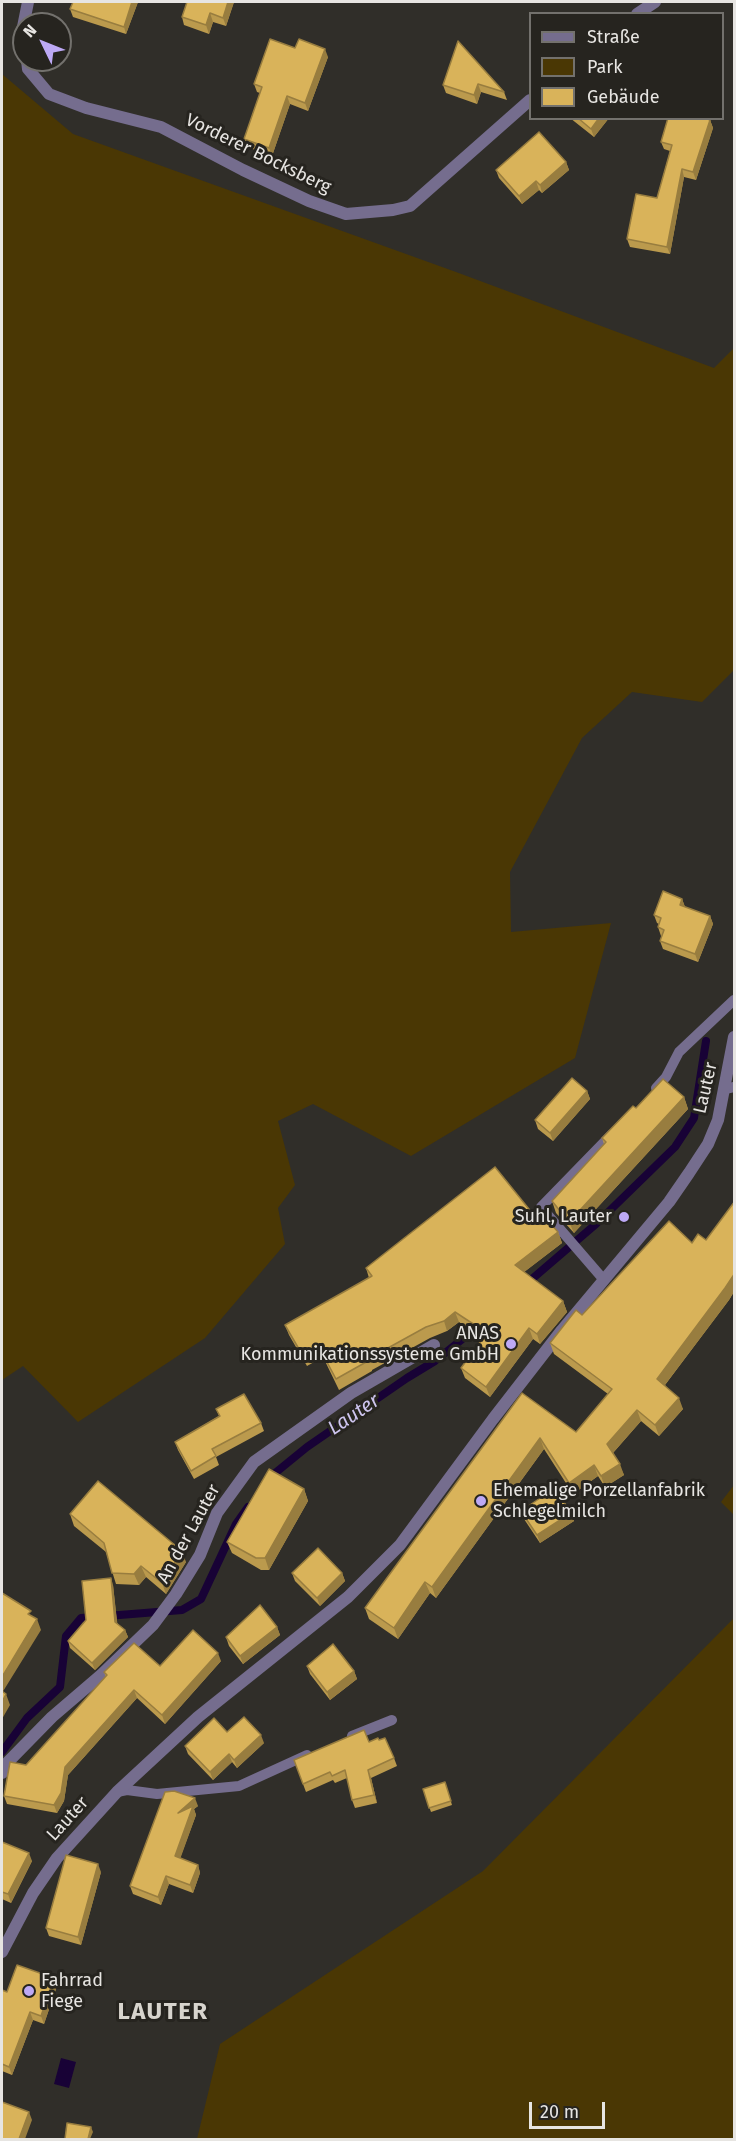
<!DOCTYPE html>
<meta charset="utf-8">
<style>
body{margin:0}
#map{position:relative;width:736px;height:2141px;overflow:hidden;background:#302e29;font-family:"Fira Sans",sans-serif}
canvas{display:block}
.frame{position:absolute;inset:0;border:3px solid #e7e5e2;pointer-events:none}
.legend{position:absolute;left:529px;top:12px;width:195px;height:108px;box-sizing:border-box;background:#26241f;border:2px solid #73716d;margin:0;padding:8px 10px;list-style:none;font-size:18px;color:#e7e5e2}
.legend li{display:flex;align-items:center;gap:12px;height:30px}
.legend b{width:30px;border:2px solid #73716d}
.north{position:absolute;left:12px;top:12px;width:60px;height:60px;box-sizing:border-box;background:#26241f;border:2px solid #73716d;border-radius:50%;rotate:313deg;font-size:16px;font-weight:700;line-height:24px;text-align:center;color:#e7e5e2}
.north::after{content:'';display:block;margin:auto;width:21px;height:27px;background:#bda9f5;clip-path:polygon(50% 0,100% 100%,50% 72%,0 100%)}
.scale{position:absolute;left:529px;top:2102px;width:76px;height:27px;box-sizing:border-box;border:3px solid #e7e5e2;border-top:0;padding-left:8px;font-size:18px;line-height:21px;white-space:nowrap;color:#e7e5e2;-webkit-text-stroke:4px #26241f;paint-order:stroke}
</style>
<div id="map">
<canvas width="736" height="2141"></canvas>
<div class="frame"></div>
<ul class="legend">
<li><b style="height:8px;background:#756d8e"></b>Straße</li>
<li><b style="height:16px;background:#4a3704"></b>Park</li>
<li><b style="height:16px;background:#d9b35a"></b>Gebäude</li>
</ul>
<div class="north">N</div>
<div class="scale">20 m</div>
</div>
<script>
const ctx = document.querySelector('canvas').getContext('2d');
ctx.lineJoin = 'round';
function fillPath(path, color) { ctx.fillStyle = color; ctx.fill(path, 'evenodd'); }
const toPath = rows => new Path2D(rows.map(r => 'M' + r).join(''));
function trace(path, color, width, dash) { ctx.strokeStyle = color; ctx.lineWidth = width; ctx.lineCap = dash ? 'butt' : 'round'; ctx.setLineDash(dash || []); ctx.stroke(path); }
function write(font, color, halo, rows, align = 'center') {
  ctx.font = font + ' "Fira Sans",sans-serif'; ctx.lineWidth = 6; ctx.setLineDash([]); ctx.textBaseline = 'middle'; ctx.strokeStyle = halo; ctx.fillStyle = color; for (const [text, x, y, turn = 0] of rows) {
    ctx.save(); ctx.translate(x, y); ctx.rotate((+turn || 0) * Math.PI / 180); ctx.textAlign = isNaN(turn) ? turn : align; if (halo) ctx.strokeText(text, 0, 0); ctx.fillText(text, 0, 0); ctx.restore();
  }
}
fillPath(toPath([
 [2,74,73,134,456,272,714,368,734,348,734,670,702,702,632,692,582,738,510,872,511,932,611,923,575,1058,411,1156,313,1104,278,1121,295,1185,278,1208,285,1244,205,1338,78,1422,23,1366,2,1380],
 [734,1485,734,1515,721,1502],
 [734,1618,734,2139,197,2139,220,2044,483,1871]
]), '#4a3704');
fillPath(toPath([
 [61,2058,76,2062,69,2088,54,2084]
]), '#180236');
trace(toPath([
 [525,1285,596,1224,675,1147,694,1118,706,1041],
 [269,1478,307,1447,407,1378,435,1361,480,1325],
 [107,1616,182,1610,201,1599,236,1524,248,1507],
 [2,1752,27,1718,60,1687,66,1636,81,1618,95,1617]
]), '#180236', 8);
trace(toPath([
 [656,1088,666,1077,679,1052,734,1000],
 [725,1089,734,1087],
 [604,1280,541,1207,612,1134],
 [352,1736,392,1720],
 [117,1792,127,1790,157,1794,239,1786,307,1755]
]), '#756d8e', 10);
trace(toPath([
 [637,14,655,2],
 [24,43,22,32,28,2],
 [27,60,28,69,49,94,86,108,161,127,243,170,309,201,346,214,393,210,410,206,530,100],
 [2,1773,4,1766,52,1717,101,1675,153,1625,176,1594,200,1555,217,1513,254,1462,351,1393,434,1345]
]), '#756d8e', 12);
trace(toPath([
 [2,1952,33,1893,57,1858,117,1792,198,1717,348,1597,400,1545,493,1419,562,1330,669,1202,689,1173,708,1144,718,1120,734,1037]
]), '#756d8e', 12);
fillPath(toPath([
 [138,2,126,34,73,17,70,9],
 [187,2,234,2,226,26,213,22,209,34,184,25,182,17],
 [458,41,504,92,507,100,481,92,477,104,446,93,443,85],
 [295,48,328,57,308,111,290,104,272,156,247,147,244,139,260,93,257,92,254,84],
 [570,118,609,118,594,137],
 [710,120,713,128,696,180,684,177,670,254,630,247,627,239,657,198,670,151,664,149,661,142],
 [566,162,569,170,542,193,539,190,522,204,499,178,496,170],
 [682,899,685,907,710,916,713,924,698,962,663,949,660,941,662,936,661,936,658,927,659,924,657,923,654,915],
 [587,1091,590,1099,553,1141,538,1129,535,1120],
 [684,1097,688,1109,574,1233,556,1213,552,1201,604,1144,602,1138],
 [735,1201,735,1290,729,1300,665,1385,683,1409,659,1436,641,1421,613,1453,624,1475,605,1487,598,1476,573,1494,544,1449,436,1598,430,1593,398,1639,369,1619,365,1608,522,1393,576,1432,608,1394,554,1354,550,1343,582,1315,692,1243,706,1240],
 [537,1219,558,1232,562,1243,524,1272,563,1301,567,1312,540,1344,533,1339,490,1397,465,1378,461,1368,483,1339,459,1322,447,1331,430,1338,372,1370,372,1371,339,1390,323,1357,307,1366,289,1335,285,1325,369,1278,366,1268],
 [216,1409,261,1423,264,1431,216,1457,219,1465,194,1479,178,1450,175,1442,219,1416],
 [304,1489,308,1501,269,1570,261,1570,232,1553,227,1542],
 [521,1511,571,1513,574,1521,540,1543,524,1519],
 [70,1514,186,1562,166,1594,146,1577,139,1585,116,1584,106,1552,74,1526],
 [292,1573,342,1573,345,1581,320,1606,295,1581],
 [113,1585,117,1623,125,1630,128,1637,95,1670,70,1648,68,1641,86,1620],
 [277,1627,280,1635,243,1664,229,1646,226,1637],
 [221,1661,165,1724,137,1698,68,1775,64,1801,57,1813,7,1804,4,1796,26,1765,106,1677,104,1672,160,1666],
 [307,1666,354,1671,357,1679,330,1700,310,1674],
 [227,1732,264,1743,237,1768,232,1762,213,1780,188,1754,185,1746],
 [379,1740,394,1758,397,1766,371,1778,377,1803,355,1808,352,1800,347,1778,335,1783,333,1780,306,1792,294,1760],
 [445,1782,452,1805,431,1812,423,1789],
 [165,1792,198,1806,194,1809,196,1815,180,1858,198,1865,200,1873,193,1893,169,1884,161,1905,133,1894,130,1886],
 [2,1842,32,1861,11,1903,2,1899],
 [101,1872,81,1945,49,1936,46,1928],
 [57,1986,44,2024,33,2020,12,2075,2,2071,2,1990,7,1992]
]), '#bb9a4d');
fillPath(toPath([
 [132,2,138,2,126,34,124,27],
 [228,2,234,2,226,26,223,18],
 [210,13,213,22,209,34,206,25],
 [325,49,328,57,308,111,305,103],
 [478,84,481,92,477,104,474,95],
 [287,96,290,104,272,156,269,148],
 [599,118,609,118,594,137,591,129],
 [710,120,713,128,696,180,693,172],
 [566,162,569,170,542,193,540,185],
 [682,169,684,177,670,254,667,247],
 [536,181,539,190,522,204,519,196],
 [682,899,685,907,680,905],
 [710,916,713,924,698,962,695,954],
 [587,1091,590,1099,553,1141,550,1133],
 [684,1097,688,1109,574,1233,569,1222],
 [558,1232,562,1243,519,1276,515,1265],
 [735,1273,735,1290,729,1300,661,1390,657,1379],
 [563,1301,567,1312,540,1344,537,1334],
 [455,1312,459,1322,447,1331,444,1321],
 [529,1328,533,1339,490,1397,486,1387],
 [679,1398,683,1409,659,1436,655,1425],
 [637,1410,641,1421,611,1455,607,1444],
 [540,1438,544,1449,436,1598,432,1587],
 [620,1464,624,1475,605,1487,601,1476],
 [594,1465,598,1476,573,1494,569,1483],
 [304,1489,308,1501,269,1570,265,1558],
 [571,1513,574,1521,540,1543,537,1535],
 [182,1551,186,1562,166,1594,162,1583],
 [141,1566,146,1577,139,1585,134,1574],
 [342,1573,345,1581,320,1606,317,1598],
 [111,1578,113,1585,118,1629,115,1622],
 [425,1582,430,1593,398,1639,394,1628],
 [37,1619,41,1630,2,1693,2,1677],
 [277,1627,280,1635,243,1664,240,1656],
 [125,1630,128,1637,95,1670,92,1663],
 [218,1653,221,1661,165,1724,162,1715],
 [354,1671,357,1679,330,1700,327,1692],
 [134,1690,137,1698,68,1775,64,1801,57,1813,54,1805,65,1767],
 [6,1694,10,1705,2,1719,2,1702],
 [261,1735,264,1743,237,1768,234,1760],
 [229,1754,232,1762,213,1780,210,1772],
 [368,1770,371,1778,377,1803,374,1795],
 [195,1798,198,1806,194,1809,196,1815,178,1865,175,1856,178,1813],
 [29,1853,32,1861,11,1903,8,1894],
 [98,1864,101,1872,81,1945,78,1937],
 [198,1865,200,1873,193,1893,190,1885],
 [166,1876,169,1884,161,1905,158,1897],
 [54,1978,57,1986,44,2024,41,2016],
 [30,2012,33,2020,12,2075,9,2067],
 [29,2112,32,2120,25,2139,19,2139],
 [91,2127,93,2132,90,2139,88,2139]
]), '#987d3f');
const building = toPath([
 [73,2,132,2,124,27,70,9,73,2],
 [187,2,228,2,223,18,210,13,206,25,182,17,187,2],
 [270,39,295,48,299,39,325,49,305,103,287,96,269,148,244,139,262,87,254,84,270,39],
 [458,41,504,92,478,84,474,95,443,85,458,41],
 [578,118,599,118,591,129,578,118],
 [668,118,705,118,710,120,693,172,682,169,667,247,627,239,636,194,657,198,672,145,661,142,668,118],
 [539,132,566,162,540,185,536,181,519,196,496,170,539,132],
 [663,891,682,899,680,905,710,916,695,954,660,941,664,930,658,927,661,918,654,915,663,891],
 [572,1078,587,1091,550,1133,535,1120,572,1078],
 [663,1079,684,1097,569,1222,552,1201,606,1142,602,1138,633,1106,636,1108,663,1079],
 [495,1167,537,1219,542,1214,558,1232,515,1265,563,1301,537,1334,529,1328,486,1387,461,1368,487,1333,455,1312,444,1321,426,1327,368,1359,368,1361,336,1379,319,1347,303,1356,285,1325,372,1276,366,1268,495,1167],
 [735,1201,735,1273,725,1288,657,1379,679,1398,655,1425,637,1410,607,1444,620,1464,601,1476,594,1465,569,1483,540,1438,432,1587,425,1582,394,1628,365,1608,522,1393,576,1432,612,1389,550,1343,576,1310,582,1315,669,1221,692,1243,698,1234,706,1240,735,1201],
 [244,1394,261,1423,212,1449,216,1456,191,1471,175,1442,220,1416,216,1409,244,1394],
 [269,1469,304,1489,265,1558,256,1558,227,1542,269,1469],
 [98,1481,182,1551,162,1583,141,1566,134,1574,112,1573,104,1543,70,1514,98,1481],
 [555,1488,571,1513,537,1535,521,1511,555,1488],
 [318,1548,342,1573,317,1598,292,1573,318,1548],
 [111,1578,115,1622,125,1630,92,1663,68,1641,86,1620,82,1581,111,1578],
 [2,1593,31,1611,28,1614,37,1619,2,1677,2,1593],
 [260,1605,277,1627,240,1656,226,1637,260,1605],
 [193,1630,218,1653,162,1715,134,1690,65,1767,61,1793,54,1805,4,1796,10,1762,26,1765,107,1675,104,1672,134,1643,160,1666,193,1630],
 [333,1644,354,1671,327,1692,307,1666,333,1644],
 [2,1691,6,1694,2,1702,2,1691],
 [244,1717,261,1735,234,1760,229,1754,210,1772,185,1746,214,1718,227,1732,244,1717],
 [364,1730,369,1742,378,1738,379,1740,385,1738,394,1758,368,1770,374,1795,352,1800,345,1770,332,1776,330,1772,303,1784,294,1760,364,1730],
 [445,1782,451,1801,429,1808,423,1789,445,1782],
 [174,1791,195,1798,178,1813,193,1806,175,1856,198,1865,190,1885,166,1876,158,1897,130,1886,165,1792,174,1791],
 [2,1842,29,1853,8,1894,2,1892,2,1842],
 [66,1855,98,1864,78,1937,46,1928,66,1855],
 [17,1965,54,1978,41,2016,30,2012,9,2067,2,2064,2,1990,7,1992,17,1965],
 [2,2102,29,2112,19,2139,2,2139,2,2102],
 [67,2123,91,2127,88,2139,65,2139,67,2123]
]);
fillPath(building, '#d9b35a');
trace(building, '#987d3f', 1.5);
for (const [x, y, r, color] of [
 [624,1217,6,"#bda9f5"],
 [511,1344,6,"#bda9f5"],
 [481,1501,6,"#bda9f5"],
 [29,1991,6,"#bda9f5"]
]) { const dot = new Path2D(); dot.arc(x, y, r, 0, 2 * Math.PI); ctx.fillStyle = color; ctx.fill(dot); trace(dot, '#26241f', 2); }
write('18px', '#e7e5e2', '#26241f', [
 ["Vorderer Bocksberg",258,154,26],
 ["Lauter",706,1088,-77],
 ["An der Lauter",189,1534,-61],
 ["Lauter",68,1819,-48]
]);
write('18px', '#e7e5e2', '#26241f', [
 ["Suhl, Lauter",612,1217],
 ["ANAS",499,1334],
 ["Kommunikationssysteme GmbH",499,1355],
 ["Ehemalige Porzellanfabrik",493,1491,"left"],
 ["Schlegelmilch",493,1512,"left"],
 ["Fahrrad",41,1981,"left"],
 ["Fiege",41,2002,"left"]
], 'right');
write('italic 20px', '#cec5ef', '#26241f', [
 ["Lauter",354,1415,-34]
]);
ctx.letterSpacing = '1.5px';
write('bold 24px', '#d7d4cd', '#26241f', [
 ["LAUTER",163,2012]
]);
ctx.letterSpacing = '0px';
</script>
